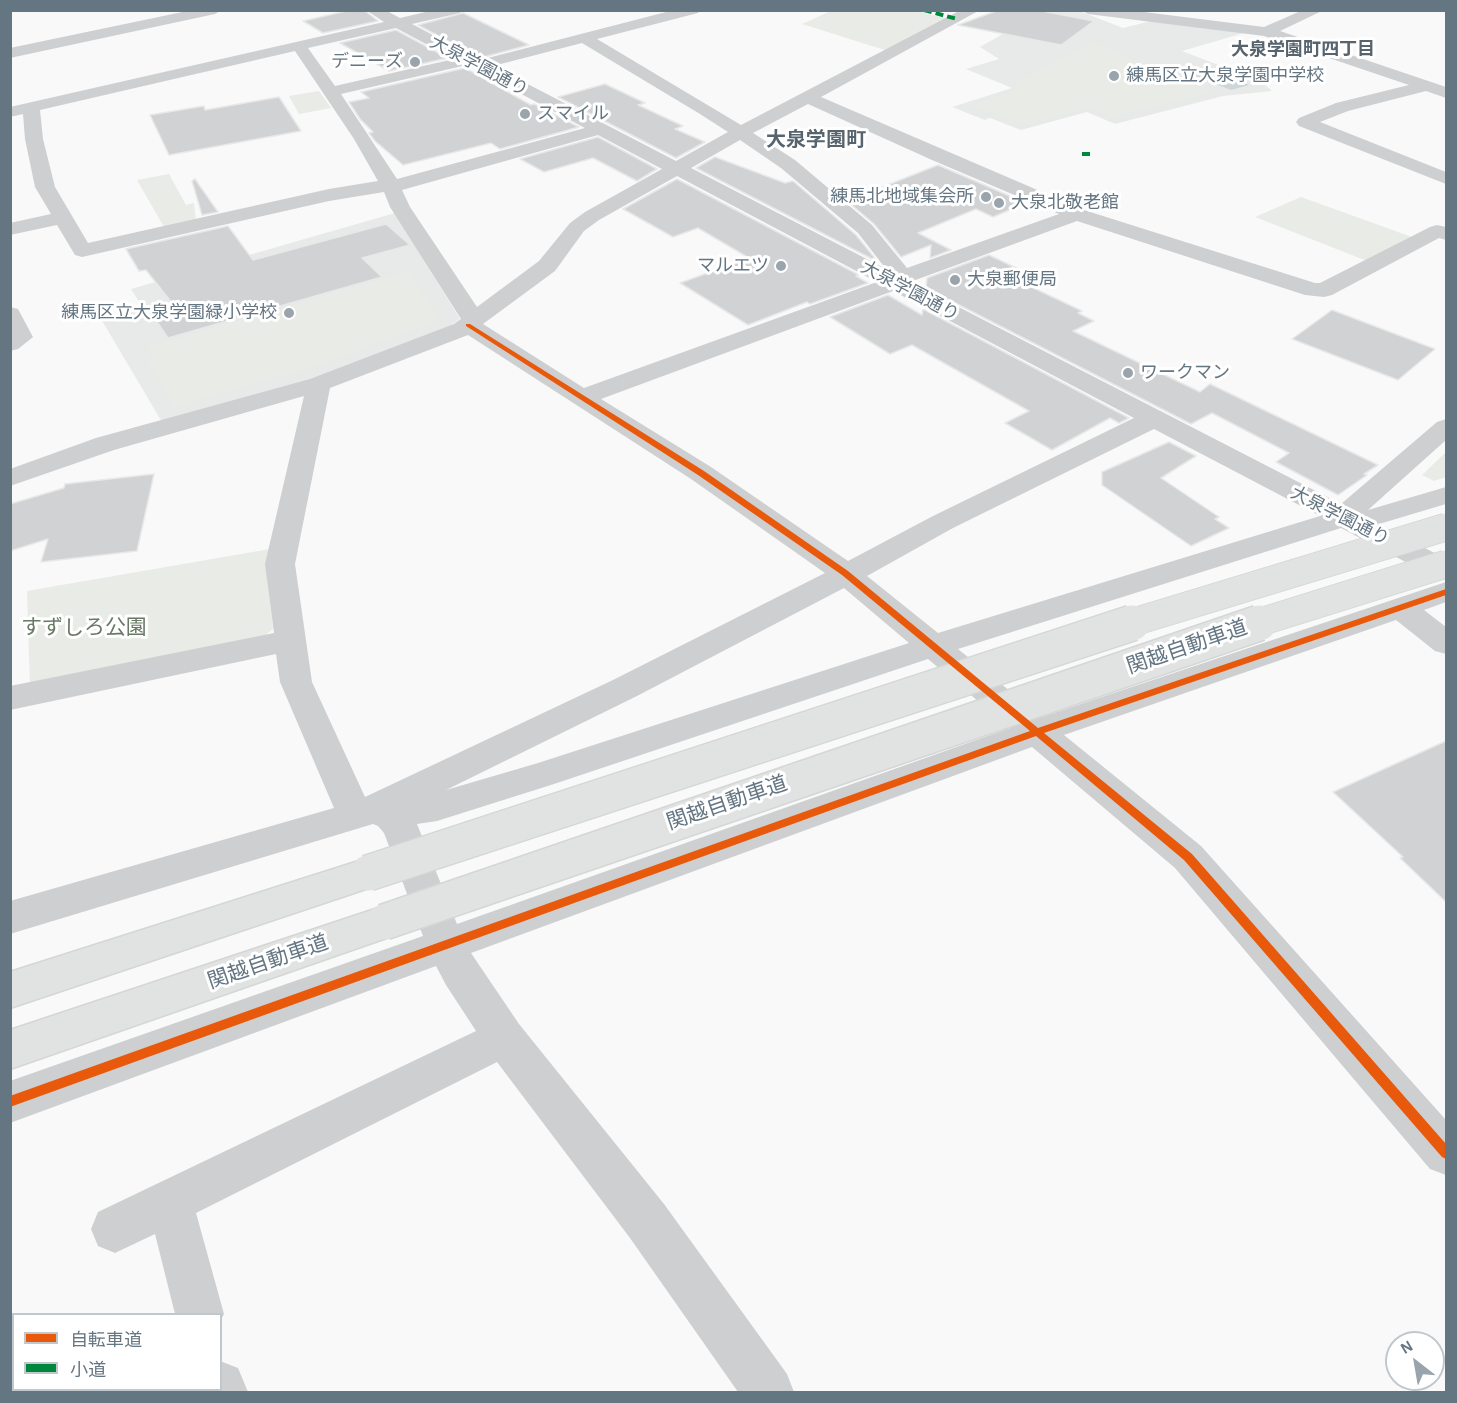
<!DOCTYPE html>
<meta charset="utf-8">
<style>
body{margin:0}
#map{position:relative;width:1457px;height:1403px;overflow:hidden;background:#f9f9f9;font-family:"Alegreya Sans","Noto Sans JP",sans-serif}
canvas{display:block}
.frame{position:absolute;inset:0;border:12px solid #657683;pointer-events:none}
.legend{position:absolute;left:12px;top:1313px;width:210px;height:78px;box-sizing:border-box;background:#fff;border:2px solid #c1c8cd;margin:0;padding:8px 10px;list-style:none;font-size:18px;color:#657683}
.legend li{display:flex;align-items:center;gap:12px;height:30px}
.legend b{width:30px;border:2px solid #c1c8cd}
.north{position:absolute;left:1385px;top:1331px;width:60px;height:60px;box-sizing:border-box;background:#fff;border:2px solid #c1c8cd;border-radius:50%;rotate:329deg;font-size:16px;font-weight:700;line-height:24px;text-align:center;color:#657683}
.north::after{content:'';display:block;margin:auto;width:21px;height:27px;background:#99a4ac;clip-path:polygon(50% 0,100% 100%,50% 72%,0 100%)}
</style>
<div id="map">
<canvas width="1457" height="1403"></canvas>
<div class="frame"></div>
<ul class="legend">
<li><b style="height:8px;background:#e8590c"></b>自転車道</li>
<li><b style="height:8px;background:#00873e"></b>小道</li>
</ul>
<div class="north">N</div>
</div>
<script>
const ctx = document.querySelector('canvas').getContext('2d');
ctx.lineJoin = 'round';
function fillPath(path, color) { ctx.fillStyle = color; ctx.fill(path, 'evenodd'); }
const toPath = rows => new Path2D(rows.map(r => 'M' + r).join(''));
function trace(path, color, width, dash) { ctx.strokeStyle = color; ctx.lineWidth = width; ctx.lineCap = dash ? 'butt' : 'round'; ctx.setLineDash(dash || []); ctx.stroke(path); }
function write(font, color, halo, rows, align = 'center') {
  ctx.font = font + ' "Alegreya Sans","Noto Sans JP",sans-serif'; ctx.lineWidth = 6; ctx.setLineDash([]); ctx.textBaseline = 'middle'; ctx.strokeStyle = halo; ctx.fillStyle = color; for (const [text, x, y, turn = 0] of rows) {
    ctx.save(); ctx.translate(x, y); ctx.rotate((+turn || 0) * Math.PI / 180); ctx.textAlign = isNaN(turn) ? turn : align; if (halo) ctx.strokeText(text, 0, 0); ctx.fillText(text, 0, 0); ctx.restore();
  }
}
fillPath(toPath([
 [986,11,999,11,1032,21,1050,11,1069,11,1082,12,1123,28,1151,21,1241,31,1244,33,1182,51,1262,82,1272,91,1223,96,1115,124,1087,112,1021,130,990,118,985,120,952,107,1012,88,966,69,999,59,980,47,1022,23],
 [395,213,460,319,450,326,400,347,303,382,162,422,101,319,143,308,131,289]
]), '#e8e9e9');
fillPath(toPath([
 [833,10,917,11,948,19,888,51,802,24],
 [1092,42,1212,93,1112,117,1090,108,1024,124,970,106,1017,90,1013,85],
 [319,91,331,108,299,114,289,96],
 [169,174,186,205,194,203,196,222,164,227,137,180],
 [1301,197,1412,237,1367,261,1255,217],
 [410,271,440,320,326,363,174,407,149,365,153,357,147,347],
 [1446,452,1446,477,1434,481,1422,475],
 [270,549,266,567,273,629,260,639,30,686,27,591]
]), '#e8ebe6');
fillPath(toPath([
 [1208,69,1249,85,1231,90,1190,74]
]), '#ced6d9');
const building = toPath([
 [351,10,364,10,378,21,323,33,303,21,351,10],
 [999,10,1037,10,1094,21,1061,45,958,25,999,10],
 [463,13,529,45,480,58,418,25,463,13],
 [396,30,448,58,389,71,340,43,396,30],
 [465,68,531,105,534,104,579,127,500,149,491,143,403,165,375,141,369,133,373,132,360,119,349,102,369,98,361,92,465,68],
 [605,84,645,103,638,105,683,126,675,129,705,142,676,158,558,97,605,84],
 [279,97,301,131,169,155,150,115,204,106,205,110,279,97],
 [598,137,657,169,637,181,593,158,544,172,520,159,598,137],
 [715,157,785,183,793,181,856,235,878,262,696,168,715,157],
 [938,165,1026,203,993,217,976,209,918,233,951,250,930,258,931,245,901,257,874,224,847,201,938,165],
 [195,179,218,212,202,215,192,181,195,179],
 [677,179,859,275,856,276,868,283,810,304,807,302,748,325,680,283,749,258,698,228,673,237,623,209,677,179],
 [386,224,410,245,362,258,382,277,168,338,155,319,179,312,146,270,139,271,126,249,228,226,253,260,386,224],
 [989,255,1033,276,1021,282,1082,311,1078,313,1094,321,1073,331,1200,392,1210,384,1378,465,1364,474,1367,475,1338,495,1276,462,1289,453,1212,413,1191,424,926,288,927,278,989,255],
 [888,295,922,315,923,309,1129,418,1119,423,1110,418,1052,450,1005,423,1029,411,912,345,890,354,830,317,888,295],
 [1332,310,1435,349,1398,380,1292,339,1332,310],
 [1169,442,1196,456,1161,478,1219,517,1215,519,1229,528,1191,546,1102,485,1102,472,1169,442],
 [154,474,137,551,41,562,48,539,10,551,10,504,64,488,65,484,154,474],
 [1446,741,1446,902,1400,858,1403,857,1333,792,1446,741]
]);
fillPath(building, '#d0d2d3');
trace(building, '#e8e8e8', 1.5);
const highway = toPath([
 [368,858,381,862,387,873,381,884,10,1008,10,972,368,858],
 [384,906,398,910,403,922,398,934,10,1069,10,1030,384,906]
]);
trace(highway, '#d5d6d6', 3);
fillPath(toPath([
 [192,10,222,10,215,14,10,58,10,48,192,10],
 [366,10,385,10,400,18,434,10,462,10,460,13,412,24,480,60,674,10,700,10,698,13,597,39,741,125,961,10,980,10,821,97,1084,210,1315,283,1320,283,1430,227,1437,225,1446,227,1446,240,1439,238,1332,295,1324,297,1305,295,1077,221,910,282,1341,504,1437,422,1446,419,1446,440,1368,510,1446,487,1446,504,1379,524,1446,559,1446,580,1436,578,1341,528,958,649,1042,717,1446,582,1446,602,1424,610,1446,627,1446,654,1435,651,1396,620,1064,735,1201,846,1446,1120,1446,1175,1430,1169,1175,868,1032,747,471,953,519,1024,664,1204,787,1374,794,1392,738,1392,630,1238,497,1062,196,1213,224,1314,220,1322,220,1314,175,1314,155,1234,115,1253,98,1246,91,1229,98,1212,476,1031,446,985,436,966,10,1123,10,1081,423,936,384,833,378,826,373,824,10,934,10,901,334,808,280,682,276,654,10,710,10,686,274,633,265,564,304,396,114,450,10,486,10,469,96,438,310,379,454,324,461,319,390,207,384,192,329,201,82,257,75,255,57,225,10,235,10,223,51,214,35,187,25,139,23,114,10,117,10,107,384,22,366,10],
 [396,28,454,59,335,86,308,48,396,28],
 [582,43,700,114,728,132,676,161,493,66,582,43],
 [295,51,354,139,378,181,329,189,88,243,55,187,43,139,40,110,295,51],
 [467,65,585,128,397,179,341,94,467,65],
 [808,104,932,160,1059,214,907,268,872,225,795,160,753,133,808,104],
 [598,135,662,169,585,212,570,223,539,261,477,307,410,207,402,190,598,135],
 [740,140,781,168,858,233,886,269,691,168,740,140],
 [677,176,877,282,584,388,483,324,555,271,584,231,599,220,677,176],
 [893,291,1134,418,933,516,848,561,711,467,601,399,893,291],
 [468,335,691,479,825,573,613,680,365,797,312,682,295,564,330,388,468,335],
 [1154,429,1320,516,938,633,867,576,953,528,1154,429],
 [844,588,909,643,538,763,446,790,637,696,844,588],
 [928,659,1010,728,457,924,417,824,437,821,554,784,928,659],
 [1081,10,1128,10,1264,27,1303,10,1324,10,1280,31,1446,87,1446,98,1426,91,1348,111,1320,122,1446,172,1446,184,1299,126,1296,122,1299,118,1336,103,1409,85,1264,36,1088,14,1081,10],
 [10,307,18,309,33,337,18,349,10,351,10,307],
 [220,1361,238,1368,248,1392,197,1392,196,1390,220,1390,220,1361],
 [18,1390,76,1390,75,1392,18,1392,18,1390]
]), '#cecfd0');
fillPath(highway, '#e1e2e2');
const highwayBridgeFar1 = toPath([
 [1127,624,1446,527],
 [1254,624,1446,564]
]);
const highwayBridge = toPath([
 [368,873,1132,623],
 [384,922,1259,623]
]);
trace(highwayBridgeFar1, '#d5d6d6', 29, []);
trace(highwayBridge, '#d5d6d6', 38, []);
trace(highwayBridgeFar1, '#e1e2e2', 27);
trace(highwayBridge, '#e1e2e2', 35);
trace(toPath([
 [924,10,957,19],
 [1082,154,1090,154]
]), '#00873e', 4, [8, 4]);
fillPath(toPath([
 [466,324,470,324,704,471,848,571,1038,728,1446,589,1446,595,1044,733,1192,854,1446,1144,1446,1159,1442,1157,1184,860,1036,736,10,1107,10,1096,1030,731,842,575,698,475,466,326,466,324]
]), '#e8590c');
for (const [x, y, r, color] of [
 [415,62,6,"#99a4ac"],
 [1114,76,6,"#99a4ac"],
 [525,114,6,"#99a4ac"],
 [986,197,6,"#99a4ac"],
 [999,203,6,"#99a4ac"],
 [781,266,6,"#99a4ac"],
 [955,280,6,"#99a4ac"],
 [289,313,6,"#99a4ac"],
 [1128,373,6,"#99a4ac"]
]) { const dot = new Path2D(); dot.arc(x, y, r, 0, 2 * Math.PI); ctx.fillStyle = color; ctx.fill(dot); trace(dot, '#fff', 2); }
write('bold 18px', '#57646e', '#fff', [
 ["大泉学園町四丁目",1303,50]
]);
write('18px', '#657683', '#fff', [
 ["デニーズ",403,62,"right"],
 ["練馬区立大泉学園中学校",1126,76],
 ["スマイル",537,114],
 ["練馬北地域集会所",974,197,"right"],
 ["大泉北敬老館",1011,203],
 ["マルエツ",769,266,"right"],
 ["大泉郵便局",967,280],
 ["練馬区立大泉学園緑小学校",277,313,"right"],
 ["ワークマン",1140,373]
], 'left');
write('18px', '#657683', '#fff', [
 ["大泉学園通り",479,66,28],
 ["大泉学園通り",910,291,28],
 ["大泉学園通り",1340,516,27]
]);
write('bold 20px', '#57646e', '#fff', [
 ["大泉学園町",816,140]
]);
write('21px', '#687a64', '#fff', [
 ["すずしろ公園",84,628]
]);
write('21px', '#657683', '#fff', [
 ["関越自動車道",1187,647,-19],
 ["関越自動車道",727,803,-19],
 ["関越自動車道",268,962,-19]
]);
</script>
